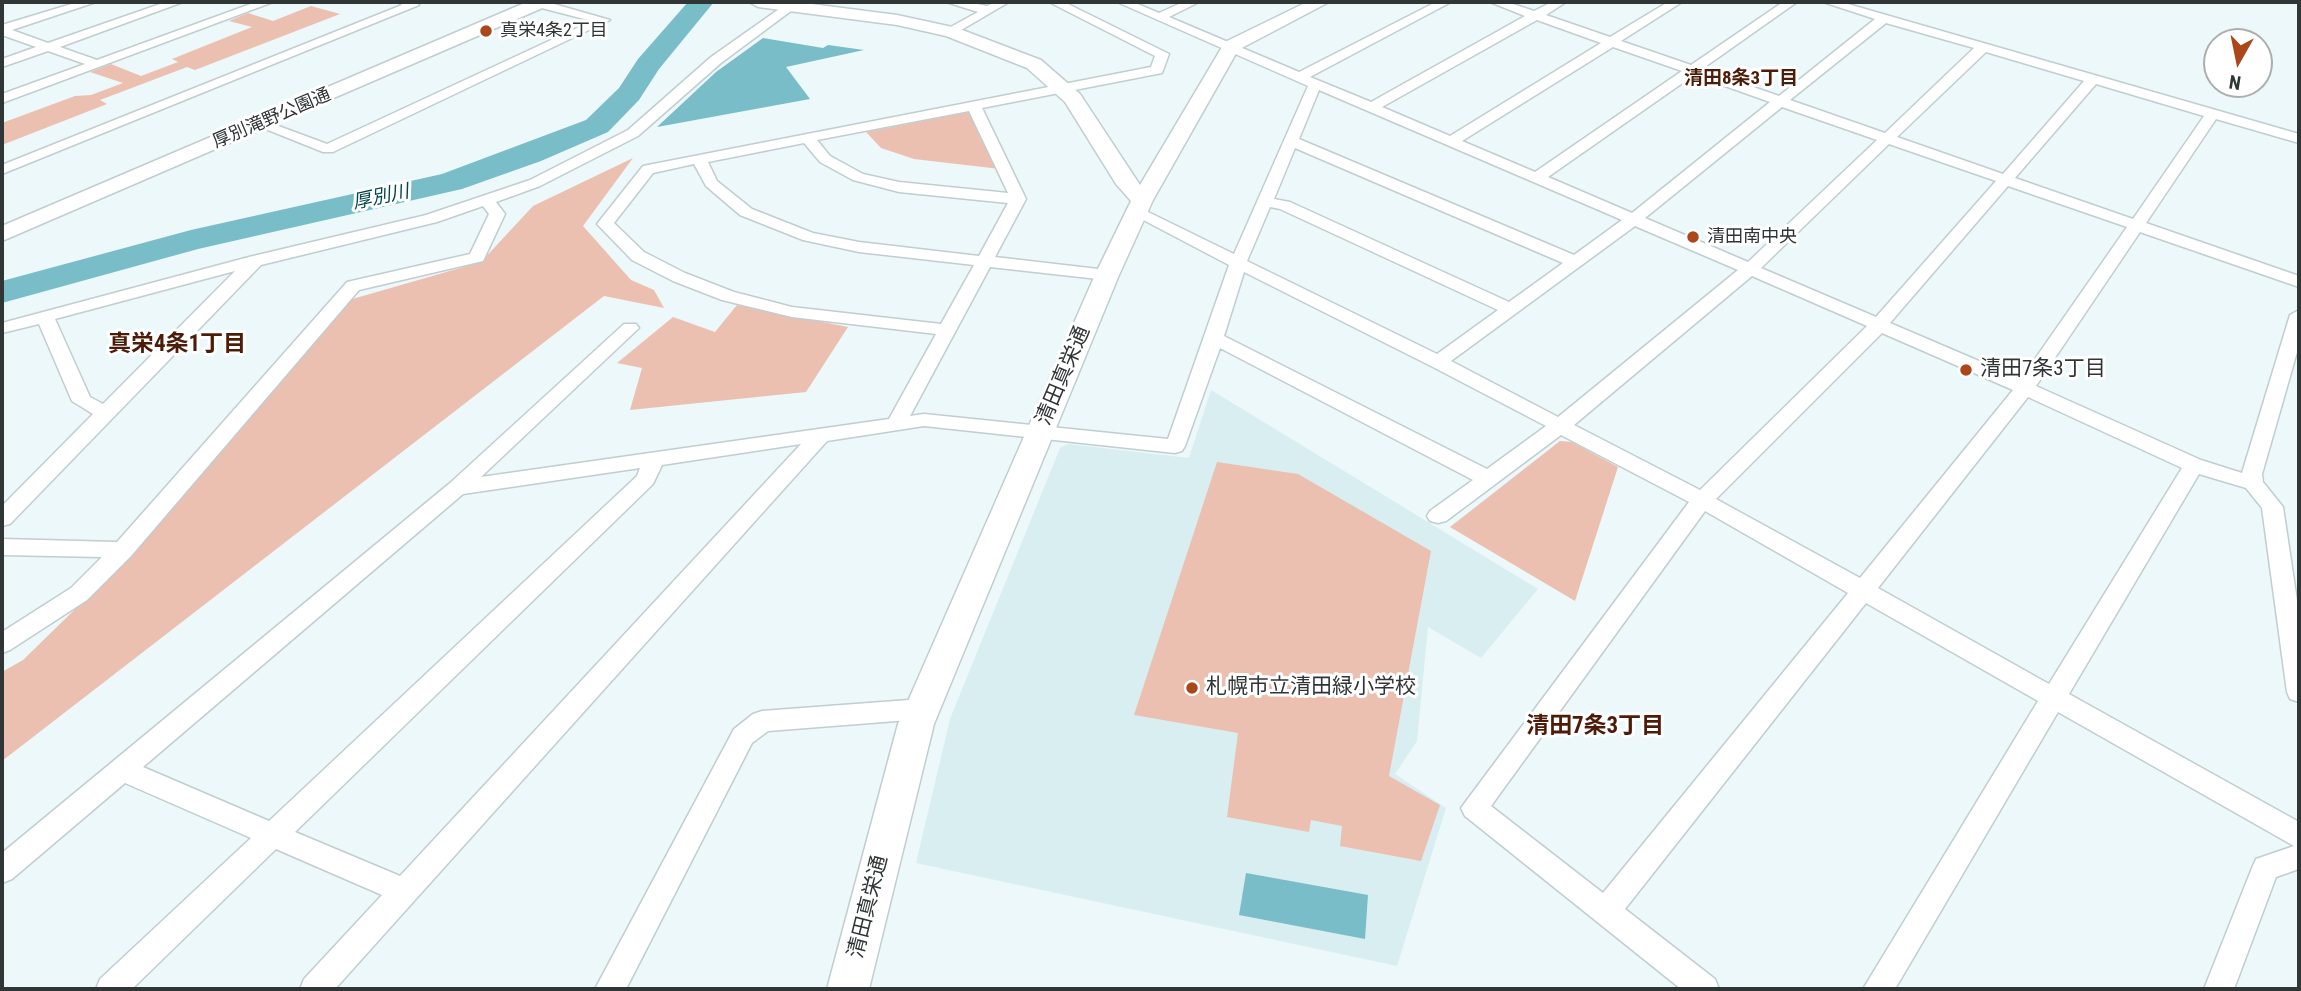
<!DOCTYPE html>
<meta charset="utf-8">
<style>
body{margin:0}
#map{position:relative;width:2301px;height:991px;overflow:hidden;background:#ecf8fa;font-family:"Roboto Condensed",sans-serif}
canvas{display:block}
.frame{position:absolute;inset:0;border:4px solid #303536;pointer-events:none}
.north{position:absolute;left:2203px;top:28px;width:70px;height:70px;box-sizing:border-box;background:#fff;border:2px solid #acaeaf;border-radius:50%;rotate:189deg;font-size:19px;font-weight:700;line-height:28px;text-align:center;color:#303536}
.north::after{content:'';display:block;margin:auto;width:24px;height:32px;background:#ac461b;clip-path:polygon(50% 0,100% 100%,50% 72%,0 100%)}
</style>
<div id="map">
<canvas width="2301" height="991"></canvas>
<div class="frame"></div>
<div class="north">N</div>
</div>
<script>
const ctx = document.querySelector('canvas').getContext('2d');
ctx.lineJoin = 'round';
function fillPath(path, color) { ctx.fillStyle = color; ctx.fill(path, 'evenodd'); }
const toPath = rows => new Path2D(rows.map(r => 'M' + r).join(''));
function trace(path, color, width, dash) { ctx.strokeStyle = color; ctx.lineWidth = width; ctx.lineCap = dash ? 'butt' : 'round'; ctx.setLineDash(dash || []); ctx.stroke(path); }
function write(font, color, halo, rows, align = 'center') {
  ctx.font = font + ' "Roboto Condensed","Noto Sans JP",sans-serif'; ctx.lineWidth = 6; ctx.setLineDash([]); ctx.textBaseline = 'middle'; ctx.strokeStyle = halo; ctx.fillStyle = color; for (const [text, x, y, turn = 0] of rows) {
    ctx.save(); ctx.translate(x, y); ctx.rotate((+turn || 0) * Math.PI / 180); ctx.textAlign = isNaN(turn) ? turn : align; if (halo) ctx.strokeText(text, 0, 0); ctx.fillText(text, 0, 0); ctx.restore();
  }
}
fillPath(toPath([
 [1211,390,1538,589,1481,658,1428,627,1417,741,1395,774,1446,808,1397,966,916,863,950,719,1060,448,1068,444,1189,458]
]), '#d9eef1');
fillPath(toPath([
 [311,6,340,14,195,70,187,67,100,100,107,104,2,145,2,123,75,96,91,95,123,83,90,72,111,64,141,76,178,62,172,59,252,27,229,21,248,13,273,21],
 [969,112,974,114,1000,169,914,159,881,148,866,132],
 [633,158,583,226,631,280,654,290,664,308,604,296,2,761,2,672,23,660,143,543,349,300,481,262,533,206],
 [737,305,848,327,806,392,630,410,642,368,617,363,673,317,715,332],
 [1560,441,1572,442,1618,467,1575,601,1450,527],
 [1217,462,1298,474,1431,551,1389,776,1440,805,1421,861,1340,846,1342,826,1311,820,1309,832,1227,817,1238,733,1134,715]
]), '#ebc0b0');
fillPath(toPath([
 [763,38,823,48,828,45,864,50,786,67,810,99,657,127,716,72],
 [1246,873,1368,895,1365,939,1239,915]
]), '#78bdc8');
fillPath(toPath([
 [688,2,714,2,659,69,639,100,608,132,541,161,462,189,198,249,2,303,2,281,191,230,442,174,586,120,619,88,638,59,688,2]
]), '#78bdc8');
const street = toPath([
 [78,2,96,2,12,30,48,43,166,2,183,2,60,47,97,60,256,2,273,2,2,103,2,94,85,64,48,51,2,67,2,59,36,47,2,35,2,25,78,2],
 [398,2,415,2,419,5,2,174,2,165,402,5,398,2],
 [533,2,547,2,610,20,333,152,323,152,253,124,255,121,265,121,327,144,592,21,534,6,533,2],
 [789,2,803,2,721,63,638,136,540,186,496,202,505,214,483,261,359,290,131,556,87,600,10,650,2,653,2,632,71,588,102,557,2,555,2,539,117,542,347,282,470,254,489,214,483,206,437,222,261,265,10,524,2,526,2,506,93,414,72,401,39,324,2,333,2,323,249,257,426,215,530,180,628,130,711,57,789,2],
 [235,271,103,404,90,397,55,319,235,271],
 [946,2,967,2,987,6,995,2,1009,2,951,36,945,32,947,29,978,12,946,2],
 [1049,2,1064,2,1169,54,1162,73,982,108,1026,199,995,257,1107,270,1116,275,1107,280,990,267,910,416,924,414,1168,439,1229,265,1130,213,1138,208,1144,210,1234,254,1308,86,1117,2,1133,2,1159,13,1183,2,1199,2,1169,17,1299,72,1436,2,1451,2,1310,77,1371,102,1525,16,1490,2,1507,2,1534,11,1552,2,1566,2,1546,15,1610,37,1668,2,1682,2,1621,41,1691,65,1783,2,1797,2,1702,69,1779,96,1875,19,1823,2,1841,2,2299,134,2299,143,2216,119,2146,223,2299,276,2299,287,2140,232,2036,386,2201,460,2242,473,2290,315,2299,310,2299,345,2262,474,2263,482,2283,507,2299,614,2299,702,2290,699,2287,692,2262,508,2246,488,2199,474,2069,694,2299,822,2299,869,2276,877,2234,989,2204,989,2252,868,2256,859,2294,846,2058,712,1895,989,1863,989,2038,701,1866,603,1625,909,1715,979,1719,989,1681,989,1465,816,1461,808,1689,502,1561,435,1446,521,1438,523,1430,521,1427,516,1430,511,1473,480,1220,348,1185,446,1182,451,1175,453,924,426,827,441,335,989,300,989,304,979,382,895,276,849,132,989,96,989,100,979,251,838,125,783,12,879,2,883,2,853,450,483,624,324,636,324,639,328,481,477,889,419,936,334,792,317,722,300,673,281,632,260,597,224,643,166,1151,67,1155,56,1049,2],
 [1537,20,1601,43,1450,136,1382,107,1537,20],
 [1886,23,1974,48,1885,133,1790,100,1886,23],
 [1613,47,1682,71,1535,172,1462,141,1613,47],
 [1986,52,2084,81,2003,174,1897,137,1986,52],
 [1694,75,1770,102,1632,213,1548,177,1694,75],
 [2096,84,2204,116,2133,219,2015,178,2096,84],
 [1319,90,1622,220,1574,255,1299,139,1319,90],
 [1782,107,1877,140,1748,262,1645,218,1782,107],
 [969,111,1008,193,899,182,863,174,830,156,817,140,969,111],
 [804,143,820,162,853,180,899,192,1008,203,979,256,859,242,813,233,752,209,717,181,708,162,804,143],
 [1889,144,1996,181,1876,317,1761,268,1889,144],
 [1295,148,1563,263,1509,302,1290,202,1274,199,1295,148],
 [694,164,706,186,740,215,803,240,859,252,974,265,941,324,792,307,734,292,685,273,644,252,614,223,653,173,694,164],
 [2008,186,2127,227,2021,379,1890,323,2008,186],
 [1270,207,1280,209,1498,310,1437,354,1247,261,1270,207],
 [1635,226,1738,270,1558,417,1451,361,1635,226],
 [1244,272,1431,366,1546,426,1487,469,1224,336,1244,272],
 [1752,276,1867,326,1700,490,1574,425,1752,276],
 [1882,333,2013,390,1860,578,1716,499,1882,333],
 [2028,397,2182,468,2049,684,1878,588,2028,397],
 [801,444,400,876,295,832,653,484,662,465,801,444],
 [640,468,637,476,269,821,143,767,463,494,640,468],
 [1705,511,1848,593,1603,893,1491,806,1705,511],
 [922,699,931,702,934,709,931,716,922,719,768,731,752,743,626,989,595,989,734,729,753,714,762,711,922,699]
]);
const secondary = toPath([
 [527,2,550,2,547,6,2,241,2,226,527,2],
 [749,2,796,2,897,15,957,28,1041,60,1080,94,1140,185,1225,42,1307,2,1329,2,1238,50,1153,200,1119,275,934,724,869,989,827,989,898,724,1095,275,1131,201,1116,184,1065,102,1027,68,946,36,897,25,758,7,749,2]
]);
trace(street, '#c1cdcf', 3);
trace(secondary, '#c1cdcf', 3);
fillPath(street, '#fff');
fillPath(secondary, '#fff');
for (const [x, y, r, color] of [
 [486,31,7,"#ac461b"],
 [1693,237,7,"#ac461b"],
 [1966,370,7,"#ac461b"],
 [1192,688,7,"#ac461b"]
]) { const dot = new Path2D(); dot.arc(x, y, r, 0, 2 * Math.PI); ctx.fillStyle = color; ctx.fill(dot); trace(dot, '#fff', 2.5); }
write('18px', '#303536', '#fff', [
 ["真栄4条2丁目",500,31],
 ["清田南中央",1707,237]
], 'left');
write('18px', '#303536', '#fff', [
 ["厚別滝野公園通",272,119,-23]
]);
write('bold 19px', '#4d1c08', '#fff', [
 ["清田8条3丁目",1741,79]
]);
write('italic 19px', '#02454d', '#fff', [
 ["厚別川",381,198,-12]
]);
write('21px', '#303536', '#fff', [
 ["清田7条3丁目",1980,370],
 ["札幌市立清田緑小学校",1206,688]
], 'left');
write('21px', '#303536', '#fff', [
 ["清田真栄通",1064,376,-67],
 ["清田真栄通",869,907,-76]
]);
write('bold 23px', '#4d1c08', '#fff', [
 ["真栄4条1丁目",177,345],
 ["清田7条3丁目",1595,727]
]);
</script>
